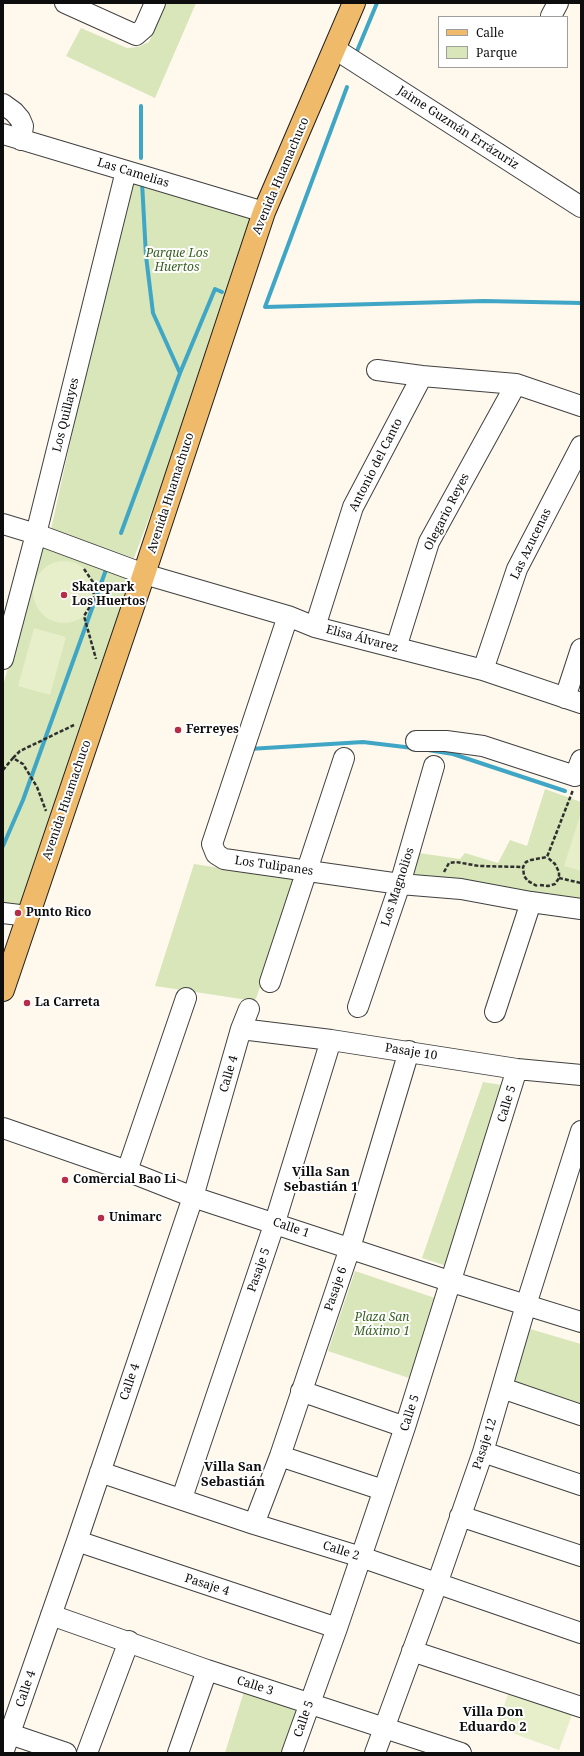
<!DOCTYPE html>
<meta charset="utf-8">
<style>
body{margin:0}
#map{position:relative;width:584px;height:1756px;overflow:hidden;background:#fef8ed;font-family:"Noto Serif",serif}
canvas{display:block}
.frame{position:absolute;inset:0;border:4px solid #0d0d0d;pointer-events:none}
.legend{position:absolute;left:438px;top:16px;width:130px;height:52px;box-sizing:border-box;background:#fff;border:1px solid #9e9e9e;margin:0;padding:5px 7px;list-style:none;font-size:12px;color:#0d0d0d}
.legend li{display:flex;align-items:center;gap:8px;height:20px}
.legend b{width:20px;border:1px solid #9e9e9e}
</style>
<div id="map">
<canvas width="584" height="1756"></canvas>
<div class="frame"></div>
<ul class="legend">
<li><b style="height:5px;background:#f0ba6b"></b>Calle</li>
<li><b style="height:11px;background:#d8e6b9"></b>Parque</li>
</ul>
</div>
<script>
const ctx = document.querySelector('canvas').getContext('2d');
ctx.lineJoin = 'round';
function fillPath(path, color) { ctx.fillStyle = color; ctx.fill(path, 'evenodd'); }
const toPath = rows => new Path2D(rows.map(r => 'M' + r).join(''));
function trace(path, color, width, dash) { ctx.strokeStyle = color; ctx.lineWidth = width; ctx.lineCap = dash ? 'butt' : 'round'; ctx.setLineDash(dash || []); ctx.stroke(path); }
function write(font, color, halo, rows, align = 'center') {
  ctx.font = font + ' "Noto Serif",serif'; ctx.lineWidth = 4; ctx.setLineDash([]); ctx.textBaseline = 'middle'; ctx.strokeStyle = halo; ctx.fillStyle = color; for (const [text, x, y, turn = 0] of rows) {
    ctx.save(); ctx.translate(x, y); ctx.rotate((+turn || 0) * Math.PI / 180); ctx.textAlign = isNaN(turn) ? turn : align; if (halo) ctx.strokeText(text, 0, 0); ctx.fillText(text, 0, 0); ctx.restore();
  }
}
fillPath(toPath([
 [166,3,196,3,155,98,66,56,81,28,127,48,138,47,149,42],
 [129,178,262,218,134,558,51,529],
 [42,540,132,574,64,774,25,914,3,911,3,686],
 [545,789,581,802,581,899,412,877,419,853,460,859,465,853,498,863,510,840,527,846],
 [194,864,300,880,255,1001,155,986],
 [483,1082,508,1086,447,1266,422,1258],
 [355,1271,435,1298,409,1378,328,1351],
 [530,1329,581,1344,581,1409,511,1385],
 [245,1688,297,1708,283,1753,225,1753]
]), '#d8e6b9');
fillPath(toPath([
 '33 592a31 31 0 1 1 62 0a31 31 0 1 1-62 0Z',
 [34,628,66,637,50,695,18,686],
 [581,812,581,871,564,866],
 [509,1692,572,1715,559,1750,496,1727]
]), '#e7eeca');
trace(toPath([
 [357,51,377,3],
 [347,87,265,307,484,301,581,303],
 [141,106,141,158],
 [142,182,146,256,153,313,180,373],
 [121,533,180,373,215,289,222,292],
 [249,749,363,742,413,748],
 [428,750,453,754,565,791],
 [3,846,23,800,107,567]
]), '#40a6c5', 4);
const minor = toPath([
 [65,3,136,35,144,28,155,3],
 [551,16,558,3],
 [335,49,581,207],
 [3,104,14,112,20,119,23,126,21,140],
 [3,134,264,212],
 [377,370,422,376,516,384,581,406],
 [3,524,36,534,144,574,288,616,315,627,483,670,581,703],
 [288,616,212,844,216,854,224,859,400,884,461,889,531,902,581,909],
 [315,627,353,507,422,376],
 [396,648,429,542,516,384],
 [3,659,36,534,126,171],
 [483,670,517,569,581,446],
 [565,698,581,649],
 [416,741,446,741,483,746,575,776,581,760],
 [3,913,28,916],
 [270,982,344,758],
 [358,1007,400,884,434,766],
 [495,1012,531,902],
 [241,1029,331,1040,517,1069,581,1075],
 [3,1128,127,1171,193,1197,452,1282,581,1322],
 [127,1171,186,998],
 [502,1388,581,1415],
 [301,1391,405,1427],
 [483,1452,581,1485],
 [280,1456,383,1490],
 [100,1472,254,1524,361,1557,581,1633],
 [182,1498,275,1222,331,1040],
 [460,1516,581,1556],
 [254,1524,280,1456,350,1248,409,1051],
 [77,1541,337,1628],
 [51,1615,207,1670,461,1753],
 [412,1651,581,1707],
 [10,1734,66,1753],
 [3,1753,77,1541,193,1197,241,1029,249,1009],
 [87,1753,129,1641],
 [178,1753,207,1670],
 [292,1753,337,1628,405,1427,517,1069],
 [375,1753,437,1584,483,1452,526,1305,581,1131]
]);
const major = toPath([
 [3,990,144,574,264,212,354,3]
]);
trace(minor, '#404040', 22);
trace(major, '#1e1e1e', 24);
trace(toPath([
 [84,569,93,582,94,600,84,616,96,659],
 [13,758,20,751,74,725],
 [3,770,13,758,23,764,37,787,46,811],
 [444,872,449,863,456,862,479,866,523,867],
 [559,878,581,883],
 [540,885,548,886,555,884,559,878,559,872,555,864,547,857],
 [537,886,528,881,524,876,523,867,526,862,531,860,547,857,573,790]
]), '#2f2f2f', 2.5, [4, 2]);
trace(minor, '#fff', 20);
trace(major, '#f0ba6b', 22);
for (const [x, y, r, color] of [
 [64,595,4,"#b42d49"],
 [178,730,4,"#b42d49"],
 [18,913,4,"#b42d49"],
 [27,1003,4,"#b42d49"],
 [65,1180,4,"#b42d49"],
 [101,1218,4,"#b42d49"]
]) { const dot = new Path2D(); dot.arc(x, y, r, 0, 2 * Math.PI); ctx.fillStyle = color; ctx.fill(dot); trace(dot, '#fff', 1.5); }
write('12px', '#0d0d0d', '#fff', [
 ["Jaime Guzmán Errázuriz",458,128,33],
 ["Las Camelias",133,173,17],
 ["Avenida Huamachuco",281,176,-67],
 ["Los Quillayes",66,415,-76],
 ["Antonio del Canto",376,465,-63],
 ["Avenida Huamachuco",171,493,-72],
 ["Olegario Reyes",447,512,-63],
 ["Las Azucenas",531,544,-64],
 ["Elisa Álvarez",362,639,15],
 ["Avenida Huamachuco",67,800,-71],
 ["Los Tulipanes",274,866,8],
 ["Los Magnolios",398,887,-72],
 ["Pasaje 10",411,1052,9],
 ["Calle 4",229,1074,-74],
 ["Calle 5",507,1104,-73],
 ["Calle 1",291,1228,19],
 ["Pasaje 5",259,1270,-71],
 ["Pasaje 6",336,1289,-71],
 ["Calle 4",130,1382,-71],
 ["Calle 5",410,1413,-72],
 ["Pasaje 12",485,1444,-72],
 ["Calle 2",341,1551,18],
 ["Pasaje 4",207,1585,18],
 ["Calle 3",255,1686,18],
 ["Calle 4",26,1689,-71],
 ["Calle 5",304,1719,-71]
]);
write('italic 12px', '#386021', '#fff', [
 ["Parque Los",177,254],
 ["Huertos",177,268],
 ["Plaza San",382,1318],
 ["Máximo 1",382,1332]
]);
write('bold 12px', '#0d0d0d', '#fff', [
 ["Skatepark",72,588],
 ["Los Huertos",72,602],
 ["Ferreyes",186,730],
 ["Punto Rico",26,913],
 ["La Carreta",35,1003],
 ["Comercial Bao Li",73,1180],
 ["Unimarc",109,1218]
], 'left');
write('bold 13px', '#0d0d0d', '#fff', [
 ["Villa San",321,1172],
 ["Sebastián 1",321,1187],
 ["Villa San",233,1467],
 ["Sebastián",233,1482],
 ["Villa Don",493,1712],
 ["Eduardo 2",493,1727]
]);
</script>
